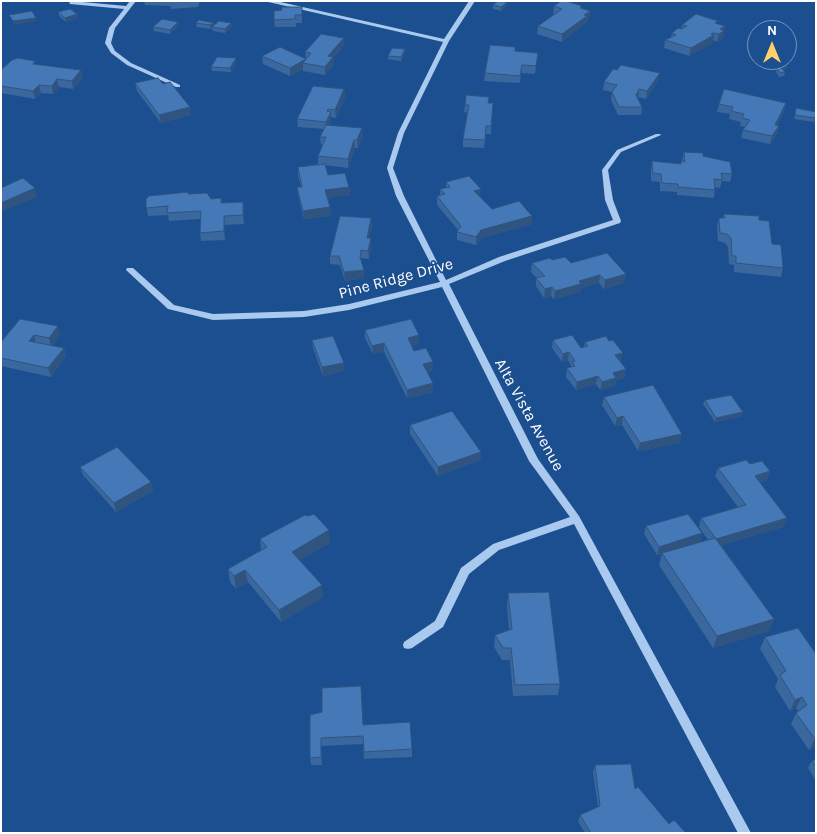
<!DOCTYPE html>
<style>
body{margin:0}
#map{position:relative;width:817px;height:834px;overflow:hidden;background:#1b4f8f;font-family:Karla,sans-serif}
canvas{display:block}
.frame{position:absolute;inset:0;border:2px solid #fff;pointer-events:none}
.north{position:absolute;left:747px;top:20px;width:50px;height:50px;box-sizing:border-box;background:#1b4f8f;border:1px solid #7695bc;border-radius:50%;rotate:0deg;font-size:14px;font-weight:700;line-height:20px;text-align:center;color:#fff}
.north::after{content:'';display:block;margin:auto;width:18px;height:22px;background:#ffd166;clip-path:polygon(50% 0,100% 100%,50% 72%,0 100%)}
</style>
<div id="map">
<canvas width="817" height="834"></canvas>
<div class="frame"></div>
<div class="north">N</div>
</div>
<script>
const ctx = document.querySelector('canvas').getContext('2d');
ctx.lineJoin = 'round';
const toPath = rows => new Path2D(rows.map(r => 'M' + r).join(''));
function fillPath(path, color) { ctx.fillStyle = color; ctx.fill(path, 'evenodd'); }
function trace(path, color, width, dash) { ctx.strokeStyle = color; ctx.lineWidth = width; ctx.lineCap = dash ? 'butt' : 'round'; ctx.setLineDash(dash || []); ctx.stroke(path); }
function write(font, color, halo, rows, align = 'center') {
  ctx.font = font + ' Karla,sans-serif'; ctx.lineWidth = 4; ctx.setLineDash([]); ctx.textBaseline = 'middle'; ctx.strokeStyle = halo; ctx.fillStyle = color; for (const [text, x, y, turn = 0] of rows) {
    ctx.save(); ctx.translate(x, y); ctx.rotate((+turn || 0) * Math.PI / 180); ctx.textAlign = isNaN(turn) ? turn : align; if (halo) ctx.strokeText(text, 0, 0); ctx.fillText(text, 0, 0); ctx.restore();
  }
}
fillPath(toPath([
 [72,1,126,6,130,1,136,1,115,28,111,43,115,51,131,63,180,85,180,87,176,87,127,65,111,53,105,43,109,28,124,9,70,4,69,3,72,1],
 [264,1,276,1,444,39,469,1,475,1,449,41,404,133,393,168,404,196,446,280,499,257,613,220,605,200,602,170,617,150,656,134,660,134,661,135,621,152,608,170,613,200,621,221,620,223,505,261,449,284,538,459,579,516,751,833,738,833,574,524,499,550,469,574,443,627,412,648,408,649,404,648,403,645,404,642,435,621,461,568,493,544,570,517,529,461,442,287,349,310,304,317,213,320,168,309,126,270,127,268,133,268,174,305,213,314,304,311,349,304,440,282,396,196,387,168,398,133,443,42,264,1]
]), '#a9c9ee');
fillPath(toPath([
 [144,1,200,1,198,7,171,9,171,6,145,5],
 [493,5,507,6,501,11,493,9],
 [554,6,582,8,590,11,589,18,587,20,586,23,562,42,537,34,538,26,555,14,553,14],
 [302,7,302,23,296,23,296,27,275,27,274,20,282,10],
 [58,12,77,14,78,18,66,22,59,16],
 [178,22,179,25,170,34,154,31,153,27],
 [196,23,214,23,214,25,231,23,232,27,225,33,213,31,212,28,211,29,197,27],
 [717,24,725,26,723,38,717,42,713,40,713,43,689,56,664,48,665,40,671,37,672,33,681,29,682,25],
 [344,45,334,58,334,64,325,75,303,71,303,69,290,76,263,64,262,56,306,59,305,52],
 [515,51,538,53,535,74,521,73,520,83,484,81,485,73],
 [405,53,401,61,388,59,388,56],
 [236,58,236,62,231,72,212,71,211,67],
 [36,65,83,77,73,89,59,87,53,94,41,93,35,99,1,93,1,70],
 [778,65,787,67,783,70,785,72,784,76,779,77,776,72],
 [658,81,646,99,638,97,637,98,642,107,641,115,618,115,611,100,612,92,603,90,604,82],
 [135,83,191,115,161,123,137,91],
 [344,89,345,97,336,118,331,117,331,120,329,125,363,136,358,148,355,148,348,168,325,165,328,175,349,187,350,195,328,197,330,207,331,216,304,219,298,195,297,187,301,187,298,175,298,167,318,164,318,156,323,145,321,145,320,137,324,129,298,127,297,119],
 [489,103,493,103,491,134,486,134,484,148,463,147,463,139,467,113,464,112,465,105],
 [786,103,784,111,777,126,779,126,777,134,770,144,741,138,743,130,745,127,740,126,741,122,729,119,730,114,717,112,719,104],
 [796,108,815,118,814,122,794,119],
 [684,152,703,156,732,174,730,182,722,181,720,188,715,187,714,198,677,195,677,192,660,191,660,182,651,181,651,169,652,161,681,164,681,161,682,161],
 [446,182,480,197,492,209,532,216,532,224,481,238,476,245,457,240,457,232,458,230,437,205,437,196,440,196,440,189,446,188],
 [188,192,188,194,211,199,221,198,222,203,243,202,244,210,244,224,225,225,225,240,201,241,200,233,200,219,169,221,168,215,148,216,146,205],
 [724,214,759,220,772,244,783,268,781,277,734,272,734,265,729,264,728,247,725,243,718,241,717,226,719,218,723,218],
 [371,218,372,226,369,238,371,238,371,246,369,259,361,258,361,261,364,270,364,278,345,281,340,265,330,264,330,256],
 [552,260,571,263,626,274,624,283,604,289,599,283,581,288,580,292,554,299,551,296,544,298,536,286,536,278,537,278,531,272,532,263],
 [20,319,60,335,52,346,64,348,66,356,51,377,1,366,1,342],
 [365,330,419,344,412,345,414,351,433,370,427,372,433,392,407,398,384,352,373,354,365,338],
 [312,340,344,363,344,371,323,376,313,348],
 [553,340,581,348,584,347,585,342,621,361,620,362,626,369,624,378,616,380,615,386,600,390,596,384,576,390,566,377,567,368,571,367,571,366,568,360,562,362,552,348],
 [604,397,680,443,638,451,622,425,615,426,602,405],
 [705,400,742,416,715,422,703,404],
 [410,425,481,460,438,476,410,434],
 [750,464,770,471,767,480,760,482,784,527,721,545,774,619,769,631,713,648,659,565,662,554,657,555,644,534,646,526,702,533,700,542,708,540,699,527,701,518,738,507,715,476,718,468],
 [80,467,151,482,153,491,116,512,83,475],
 [308,516,330,543,300,560,323,597,281,622,248,582,236,589,230,582,228,569,261,550,260,539],
 [508,593,560,684,558,695,513,696,510,660,502,660,494,647,495,635,509,630,507,605],
 [765,637,816,654,816,747,809,750,791,724,796,713,798,711,796,708,790,711,775,687,778,679,760,649],
 [310,715,363,725,412,749,412,757,364,759,363,744,321,746,322,765,311,765,310,758],
 [816,759,816,781,808,768,812,761],
 [595,765,635,789,669,824,686,833,585,833,578,822,580,815,598,807,593,772]
]), '#3a679d');
fillPath(toPath([
 [507,3,507,6,501,11,501,7],
 [590,11,589,18,587,20,586,23,562,42,562,34],
 [77,14,78,18,66,22,65,18],
 [36,18,37,21,14,25,13,21],
 [178,22,179,25,170,34,170,30],
 [214,23,214,26,212,27,211,29,210,25],
 [231,23,232,27,225,33,225,29],
 [725,26,723,38,717,42,720,29],
 [713,33,713,36,714,35,713,43,689,56,691,48],
 [344,38,344,45,334,58,334,64,325,75,325,67,328,56],
 [405,49,405,53,401,61,401,57],
 [236,58,236,62,231,72,230,68],
 [306,59,303,63,303,69,290,76,290,68],
 [788,63,787,67,781,71,782,67],
 [81,70,83,77,73,89,72,81],
 [660,73,658,81,646,99,647,91],
 [57,79,59,87,53,94,52,86],
 [39,85,41,93,35,99,33,91],
 [344,89,345,97,336,118,335,110],
 [639,89,638,97,634,102,636,95],
 [786,103,784,111,773,133,775,125],
 [190,107,191,115,161,123,159,115],
 [328,109,328,117,331,112,331,120,327,130,326,122],
 [779,126,777,134,770,144,772,136],
 [362,128,363,136,358,148,357,140],
 [354,140,355,148,348,168,348,159],
 [349,187,350,195,326,198,325,190],
 [35,188,37,197,1,212,1,203],
 [481,189,480,198,474,191],
 [243,202,244,210,244,224,243,215],
 [330,207,331,216,304,219,303,211],
 [224,216,225,225,225,240,224,231],
 [532,216,532,224,481,238,476,245,476,237,481,230],
 [371,218,372,226,367,246,367,238],
 [371,238,371,246,369,259,368,251],
 [364,270,364,278,345,281,344,272],
 [626,274,624,283,604,289,605,280],
 [600,275,599,283,581,288,580,292,554,299,555,291,579,281],
 [552,287,551,296,544,298,545,289],
 [58,326,60,335,51,347,49,338],
 [34,335,36,344,29,341],
 [419,335,419,344,408,346,408,338],
 [384,343,384,352,373,354,372,346],
 [64,348,66,356,51,377,48,368],
 [569,352,568,360,562,362,563,354],
 [623,353,621,361,613,364,615,355],
 [433,362,433,370,423,373,423,364],
 [344,363,344,371,323,376,322,367],
 [626,369,624,378,616,380,615,386,600,390,602,382,613,373],
 [598,376,596,384,576,390,577,382],
 [433,383,433,392,407,398,407,390],
 [743,412,742,416,715,422,716,418],
 [623,416,622,425,615,426,617,418],
 [682,434,680,443,638,451,640,443],
 [481,452,481,460,438,476,438,467],
 [770,471,767,480,752,484,755,476],
 [151,482,153,491,116,512,114,503],
 [787,518,784,527,713,548,715,539],
 [329,530,330,543,294,564,292,552],
 [702,533,700,542,657,555,659,547],
 [245,570,248,582,236,589,234,576],
 [322,585,323,597,281,622,279,610],
 [774,619,769,631,713,648,717,636],
 [802,697,796,708,790,711,795,700],
 [816,738,816,747,809,750,815,739]
]), '#305480');
const building = toPath([
 [498,1,502,1,507,3,501,7,493,5,498,1],
 [561,1,566,1,582,6,580,8,590,11,584,15,587,16,562,34,538,26,562,9,554,6,561,1],
 [282,7,302,7,302,15,295,15,295,19,274,20,274,11,282,10,282,7],
 [70,9,77,14,65,18,58,12,70,9],
 [32,11,36,18,13,21,9,15,32,11],
 [696,14,718,21,715,23,725,26,720,29,724,31,719,34,713,33,711,34,714,35,691,48,665,40,676,35,672,33,678,28,682,29,687,26,682,25,696,14],
 [162,19,178,22,170,30,153,27,162,19],
 [199,20,214,23,210,25,196,23,199,20],
 [219,21,231,23,225,29,212,27,219,21],
 [321,34,344,38,328,56,333,57,325,67,303,63,311,53,305,52,321,34],
 [490,45,515,47,515,51,538,53,536,66,522,65,520,76,485,73,490,45],
 [280,47,306,59,290,68,262,56,280,47],
 [392,48,405,49,401,57,388,56,392,48],
 [217,57,236,58,230,68,211,67,217,57],
 [18,58,35,61,33,64,81,70,72,81,57,79,52,86,39,85,33,91,1,86,1,70,12,60,18,58],
 [783,62,788,63,782,67,778,65,783,62],
 [621,65,660,73,647,91,639,89,636,95,642,107,619,107,612,92,617,85,604,82,613,69,617,70,621,65],
 [777,68,781,68,785,72,780,73,777,68],
 [158,78,163,84,170,82,190,107,159,115,135,83,158,78],
 [313,86,344,89,335,110,328,109,327,111,331,112,326,122,297,119,313,86],
 [724,89,786,103,775,125,779,126,772,136,743,130,750,120,742,118,744,114,731,111,733,107,719,104,724,89],
 [466,95,489,97,488,103,493,103,491,126,486,126,485,140,463,139,469,105,465,105,466,95],
 [796,108,816,112,815,118,795,115,796,108],
 [326,125,362,128,357,140,354,140,348,159,318,156,326,137,320,137,326,125],
 [684,152,703,153,703,156,730,162,732,174,721,173,722,180,714,179,715,190,678,187,678,184,662,183,661,174,653,173,652,161,681,164,681,161,685,162,684,152],
 [325,164,328,175,345,173,349,187,325,190,330,207,303,211,297,187,302,187,298,167,325,164],
 [469,176,481,189,474,191,492,209,519,201,532,216,481,230,476,237,457,232,461,226,437,196,445,194,440,189,450,187,446,182,469,176],
 [23,178,35,188,1,203,1,188,23,178],
 [188,192,188,194,207,193,211,199,221,198,221,203,243,202,243,215,224,216,224,231,200,233,201,211,167,213,168,206,146,208,146,199,149,196,188,192],
 [724,214,759,216,759,220,769,221,772,244,781,245,783,268,736,263,736,256,732,256,731,238,727,234,720,233,719,218,725,218,724,214],
 [340,216,371,218,367,238,371,238,368,251,361,250,360,257,364,270,344,272,339,256,330,256,340,216],
 [607,253,626,274,605,280,600,275,579,281,581,284,555,291,552,287,545,289,536,278,545,276,532,263,550,258,552,260,565,257,571,263,607,253],
 [20,319,58,326,49,338,34,335,29,341,64,348,48,368,1,358,1,342,20,319],
 [411,319,419,335,408,338,414,351,426,348,433,362,423,364,433,383,407,390,384,343,372,346,365,330,411,319],
 [572,335,581,348,588,346,585,342,606,336,609,341,613,340,623,353,615,355,626,369,613,373,616,378,602,382,598,376,577,382,567,368,575,366,572,362,575,361,569,352,563,354,553,340,572,335],
 [333,336,344,363,322,367,312,340,333,336],
 [653,385,682,434,640,443,623,416,617,418,604,397,653,385],
 [731,395,743,412,716,418,705,400,731,395],
 [452,411,481,452,438,467,410,425,452,411],
 [117,447,151,482,114,503,80,467,117,447],
 [746,460,750,464,762,461,770,471,755,476,787,518,716,539,701,518,746,505,718,468,746,460],
 [314,514,329,530,292,552,322,585,279,610,245,570,234,576,228,569,267,547,260,539,305,515,308,516,314,514],
 [688,514,702,533,659,547,646,526,688,514],
 [715,538,774,619,717,636,662,553,715,538],
 [549,592,560,684,515,685,511,648,503,648,495,635,512,629,508,593,549,592],
 [798,628,816,654,816,738,815,739,796,713,807,705,802,697,795,700,780,675,786,671,765,637,798,628],
 [361,686,363,725,410,722,412,749,364,752,363,736,321,738,321,757,310,758,310,715,322,712,322,688,361,686],
 [816,759,816,767,812,761,816,759],
 [631,764,635,789,638,787,669,824,674,820,686,833,591,833,580,815,600,806,595,765,631,764]
]);
fillPath(building, '#4478b7');
trace(building, '#305480', 1);
write('16px', '#fff', '#1b4f8f', [
 ["Pine Ridge Drive",396,279,-15],
 ["Alta Vista Avenue",529,415,61]
]);
</script>
